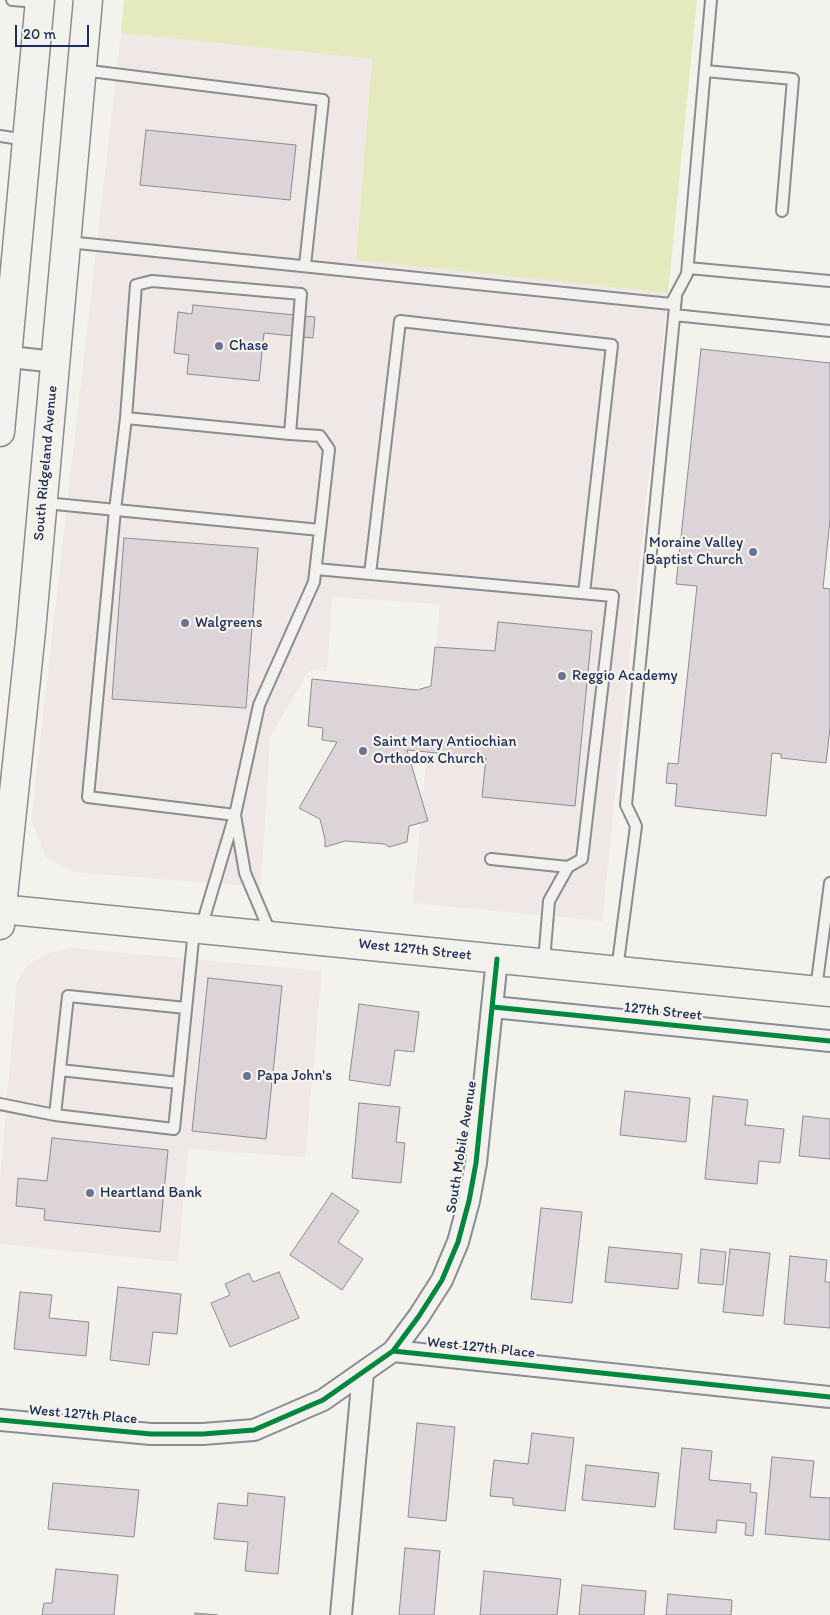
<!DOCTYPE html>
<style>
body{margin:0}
#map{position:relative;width:830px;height:1615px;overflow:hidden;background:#f4f2ec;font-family:Itim,sans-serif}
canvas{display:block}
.scale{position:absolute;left:15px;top:25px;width:74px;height:22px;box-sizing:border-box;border:2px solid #1b2f5e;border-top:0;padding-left:6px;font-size:15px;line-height:18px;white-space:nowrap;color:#1b2f5e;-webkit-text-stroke:4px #f7f3e8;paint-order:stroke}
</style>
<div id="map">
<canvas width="830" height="1615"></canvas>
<div class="scale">20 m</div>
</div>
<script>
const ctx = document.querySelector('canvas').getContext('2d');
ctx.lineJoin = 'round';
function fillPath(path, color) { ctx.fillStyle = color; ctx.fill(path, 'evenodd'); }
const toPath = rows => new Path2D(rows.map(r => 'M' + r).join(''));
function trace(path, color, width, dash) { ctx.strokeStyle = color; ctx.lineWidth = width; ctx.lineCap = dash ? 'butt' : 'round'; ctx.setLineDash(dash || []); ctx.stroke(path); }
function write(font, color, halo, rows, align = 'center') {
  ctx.font = font + ' Itim,sans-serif'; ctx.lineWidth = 4.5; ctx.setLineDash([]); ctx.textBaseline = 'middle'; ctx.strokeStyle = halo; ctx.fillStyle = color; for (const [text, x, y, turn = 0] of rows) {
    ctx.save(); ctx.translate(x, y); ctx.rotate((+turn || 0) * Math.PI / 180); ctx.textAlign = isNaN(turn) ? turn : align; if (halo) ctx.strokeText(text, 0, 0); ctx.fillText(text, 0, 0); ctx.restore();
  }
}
fillPath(toPath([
 [121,33,372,59,356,260,668,293,602,921,413,903,440,604,332,597,327,671,309,670,270,737,261,887,74,872,46,858,31,820],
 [71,948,322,971,305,1157,188,1149,178,1262,0,1244,0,1179,17,982,28,964,46,954]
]), '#f0e7e7');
fillPath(toPath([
 [124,0,697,0,668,293,356,260,372,59,121,33]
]), '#e4eabd');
const building = toPath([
 [146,130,296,145,290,200,140,185,146,130],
 [193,305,315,317,313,338,264,333,259,381,187,374,189,355,174,353,178,312,192,314,193,305],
 [701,349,830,363,830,520,823,588,830,589,830,728,826,763,781,758,781,754,772,753,766,816,675,806,677,784,666,783,668,763,678,764,697,586,676,584,701,349],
 [124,538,258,548,246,708,112,699,124,538],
 [498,622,592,631,575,806,482,797,486,758,407,750,428,821,409,826,407,842,389,847,385,844,345,841,325,847,325,839,320,819,299,808,337,742,322,740,323,728,308,726,312,679,417,690,431,686,435,647,495,651,498,622],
 [208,978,282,986,266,1139,192,1131,208,978],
 [359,1004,419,1012,414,1052,395,1050,390,1086,349,1080,359,1004],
 [625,1091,690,1098,686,1142,620,1135,625,1091],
 [713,1096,748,1100,745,1125,784,1129,780,1163,759,1161,757,1184,705,1179,713,1096],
 [359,1103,400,1107,396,1142,405,1143,401,1183,352,1178,359,1103],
 [803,1116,830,1119,830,1159,799,1156,803,1116],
 [52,1138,168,1150,160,1232,44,1220,45,1209,16,1206,18,1178,47,1181,52,1138],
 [332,1193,359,1211,338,1242,363,1259,342,1290,290,1255,332,1193],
 [541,1208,582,1212,572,1303,531,1299,541,1208],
 [609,1247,682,1254,678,1289,605,1282,609,1247],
 [701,1249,726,1252,723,1285,698,1283,701,1249],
 [730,1249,770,1253,763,1316,723,1312,730,1249],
 [790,1256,827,1260,825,1282,830,1282,830,1328,784,1324,790,1256],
 [279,1272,299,1318,230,1347,211,1303,230,1295,225,1284,249,1273,253,1282,279,1272],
 [118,1287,181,1294,177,1334,153,1332,149,1365,110,1360,118,1287],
 [20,1292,52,1295,49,1318,89,1322,86,1356,14,1349,20,1292],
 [417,1423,455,1427,446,1521,408,1517,417,1423],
 [532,1433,574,1438,565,1511,513,1505,513,1498,490,1496,494,1460,528,1464,532,1433],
 [682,1448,712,1451,709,1480,751,1484,750,1492,757,1493,753,1536,745,1535,746,1523,717,1520,716,1533,674,1529,682,1448],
 [772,1457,814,1461,810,1497,830,1498,830,1540,765,1534,772,1457],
 [586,1465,659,1473,655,1507,582,1500,586,1465],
 [53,1483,139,1490,134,1537,48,1529,53,1483],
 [248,1493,285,1497,278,1574,245,1571,248,1542,214,1539,218,1503,247,1506,248,1493],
 [405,1548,440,1551,434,1615,399,1615,405,1548],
 [56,1569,118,1575,114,1615,42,1615,44,1603,52,1603,56,1569],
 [484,1571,561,1579,557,1615,480,1615,484,1571],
 [582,1585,646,1591,644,1615,579,1615,582,1585],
 [668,1594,732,1600,731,1615,666,1615,668,1594],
 [195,1613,218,1615,195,1615,195,1613]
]);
fillPath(building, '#dcd4d9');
trace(building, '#898c92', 1);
const lane = toPath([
 [12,0,39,2],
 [82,70,323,100,305,265],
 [705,71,793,79,782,211],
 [0,136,26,140],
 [68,242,671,304,687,274,711,0],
 [688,268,830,281],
 [674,315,830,331],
 [126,418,115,510,88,797,235,815,259,705,314,582,320,530],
 [45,503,320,530,329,449,320,436,290,434,126,418,136,285,152,281,301,294,290,434],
 [316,569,613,596,582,859,568,867,491,859],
 [370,574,400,321,612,345,584,593],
 [235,815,245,873,270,932],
 [201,928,234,818],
 [544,961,549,901,568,867],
 [617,970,636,826,626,805,676,297],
 [816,989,830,883],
 [60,1070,179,1083],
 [0,1104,55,1115,174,1129,194,930],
 [55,1115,68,996,186,1008]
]);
const street = toPath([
 [0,356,56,362],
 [493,1007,830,1041],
 [393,1351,419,1316,442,1280,458,1242,469,1201,476,1163,497,959],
 [0,1420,151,1434,203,1434,254,1430,323,1400,393,1351,830,1397],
 [341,1615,363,1373]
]);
const secondary = toPath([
 [0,432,40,0],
 [0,909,830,992],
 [0,925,31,631,88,0]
]);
trace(lane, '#898c92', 14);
trace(street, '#898c92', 24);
trace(secondary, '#898c92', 31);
trace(lane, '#f2f1ed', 10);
trace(street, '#f2f1ed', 20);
trace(secondary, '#f2f1ed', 28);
trace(toPath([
 [493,1007,830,1041],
 [393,1351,419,1316,442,1280,458,1242,469,1201,476,1163,497,959],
 [0,1420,151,1434,203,1434,254,1430,323,1400,393,1351,830,1397]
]), '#00873e', 5);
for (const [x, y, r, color] of [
 [219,346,5,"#677390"],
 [753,552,5,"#677390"],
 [185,623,5,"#677390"],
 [562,676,5,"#677390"],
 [363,751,5,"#677390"],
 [247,1076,5,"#677390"],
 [90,1193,5,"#677390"]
]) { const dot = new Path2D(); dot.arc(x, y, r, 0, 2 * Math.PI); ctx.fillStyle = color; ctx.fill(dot); trace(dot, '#f7f3e8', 2); }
write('15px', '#1b2f5e', '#f7f3e8', [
 ["Chase",229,346],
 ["Moraine Valley",743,543,"right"],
 ["Baptist Church",743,560,"right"],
 ["Walgreens",195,623],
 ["Reggio Academy",572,676],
 ["Saint Mary Antiochian",373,742],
 ["Orthodox Church",373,759],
 ["Papa John's",257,1076],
 ["Heartland Bank",100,1193]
], 'left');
write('15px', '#1b2f5e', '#f7f3e8', [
 ["South Ridgeland Avenue",46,463,-85],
 ["West 127th Street",415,950,6],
 ["127th Street",663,1012,6],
 ["South Mobile Avenue",462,1147,-81],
 ["West 127th Place",481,1348,6],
 ["West 127th Place",83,1415,5]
]);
</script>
